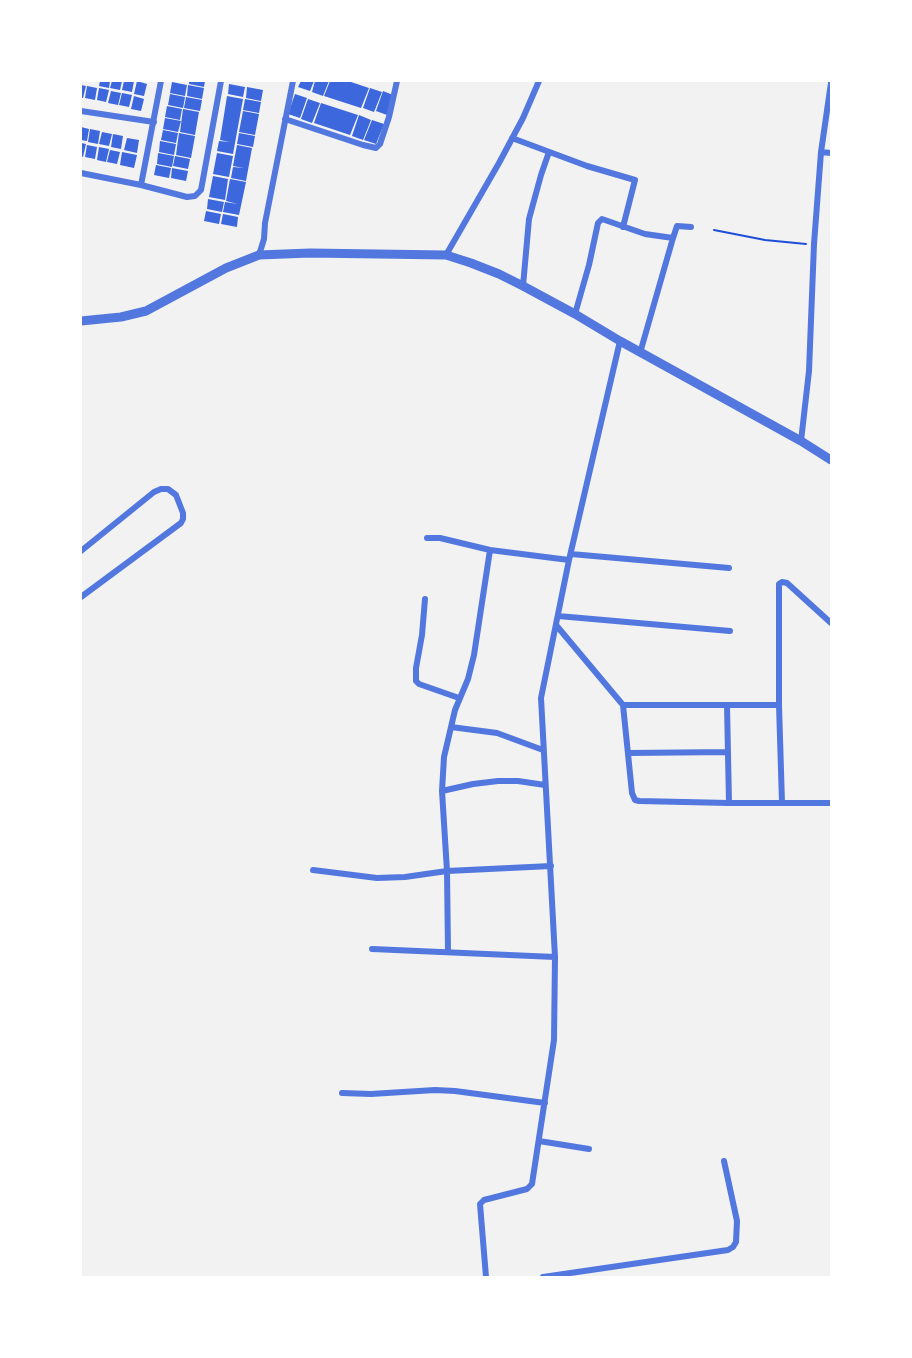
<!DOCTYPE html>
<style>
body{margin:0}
#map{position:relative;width:912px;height:1358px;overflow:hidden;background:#f2f2f2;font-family:"Fira Sans",sans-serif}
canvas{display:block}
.frame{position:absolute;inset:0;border:82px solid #fff;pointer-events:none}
</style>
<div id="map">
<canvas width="912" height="1358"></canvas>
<div class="frame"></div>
</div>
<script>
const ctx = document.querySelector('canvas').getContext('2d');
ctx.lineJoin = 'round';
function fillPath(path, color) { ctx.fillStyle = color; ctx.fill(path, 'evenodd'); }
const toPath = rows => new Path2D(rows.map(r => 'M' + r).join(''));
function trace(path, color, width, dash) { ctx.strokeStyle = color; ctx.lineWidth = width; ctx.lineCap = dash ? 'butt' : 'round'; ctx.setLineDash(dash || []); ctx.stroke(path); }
fillPath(toPath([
 [100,81,110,81,109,88,99,86],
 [112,81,122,81,120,90,110,88],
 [124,81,134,81,132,92,122,90],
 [137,81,147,84,144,96,134,94],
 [189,81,205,81,204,87,189,84],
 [301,81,314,81,310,91,298,87],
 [315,81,329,81,323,96,312,92],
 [330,81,348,81,369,88,361,108,324,96],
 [172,82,187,85,185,96,170,93],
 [229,84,245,87,243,97,228,94],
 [81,85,86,86,83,98,81,98],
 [188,85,204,88,202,99,187,96],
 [87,86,97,88,95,100,85,98],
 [247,87,263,90,261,101,246,98],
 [99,88,109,90,106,102,97,100],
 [370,88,382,92,374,112,363,108],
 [111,91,121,93,118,105,108,103],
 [383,91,393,95,387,115,376,111],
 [122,93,132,95,129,107,119,105],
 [170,94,185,97,183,108,168,105],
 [295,94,307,98,300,118,288,114],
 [134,96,144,99,141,111,131,109],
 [227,96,243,99,233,154,217,151,219,141,230,142,220,140],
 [186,97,202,100,200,111,184,108],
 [245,99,261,102,259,113,243,110],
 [308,99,320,103,312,123,301,119],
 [321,103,358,115,350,135,314,123],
 [167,106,182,109,180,120,165,117],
 [183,109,199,112,195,135,180,132],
 [243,111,259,114,255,135,239,132],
 [359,115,371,120,363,140,352,136],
 [165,118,181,121,178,132,163,129],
 [372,120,384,124,376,144,364,140],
 [81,127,89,129,87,141,81,140],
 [90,129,100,131,98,144,88,142],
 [163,130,178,133,176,143,161,140],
 [102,132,112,134,109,146,99,144],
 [179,133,195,136,191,158,176,155],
 [239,133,255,136,253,147,237,144],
 [113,134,123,136,121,149,111,147],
 [127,138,139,140,137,153,124,150],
 [160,141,176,144,174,155,159,152],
 [81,143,86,144,83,157,81,156],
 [87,145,97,147,95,159,85,157],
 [237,145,252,148,246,181,231,178,233,167,244,168,233,166],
 [99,147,109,149,106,162,97,160],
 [110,150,120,152,117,164,107,162],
 [122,152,137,155,134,168,120,165],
 [158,153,174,156,172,167,157,164],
 [217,153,233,156,229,177,213,174],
 [175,156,190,159,188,169,173,166],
 [156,165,171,168,169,178,154,175],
 [172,168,188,171,186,181,171,178],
 [213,176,228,179,225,200,209,197],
 [230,179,246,182,239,215,223,212,225,202,238,204,226,201],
 [208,199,224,202,222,212,207,209],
 [206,211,221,214,219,224,204,221],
 [223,214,238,217,237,227,221,224]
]), '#3d67dc');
trace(toPath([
 [714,230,765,240,806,244]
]), '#1d4ed8', 2);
trace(toPath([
 [81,111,154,122],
 [285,119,363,145,376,148,380,144,389,117,397,81],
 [512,138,587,166,635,180,623,227],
 [821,152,831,153],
 [81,173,141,185,187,197,195,196,201,190,221,81],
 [141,185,161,81],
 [259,255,264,239,265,223,293,81],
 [446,255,499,163,523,118,539,81],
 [523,286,529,219,541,175,549,152],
 [575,314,589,265,598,223,602,219,645,234,673,238,677,226,691,227],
 [640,353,673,238],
 [801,441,809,371,814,244,821,152,831,83],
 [427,538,440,538,490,550,569,560],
 [81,551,154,492,161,489,168,489,176,495,183,513,183,519,181,523,81,597],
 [571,554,729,568],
 [425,599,422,635,416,668,416,681,419,684,459,698],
 [558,616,730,631],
 [556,625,623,705,632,793,635,800,639,801,729,803,831,803],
 [623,705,779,705],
 [727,705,729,803],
 [451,727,497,733,543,750],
 [629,753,728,752],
 [442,791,473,784,498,781,518,781,545,785],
 [782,803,779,705,779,584,782,582,787,583,831,623],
 [313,870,377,878,405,877,447,871,551,866],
 [372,949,555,957],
 [448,952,447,871,442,791,444,757,455,710,468,679,474,655,490,550],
 [342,1093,371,1094,435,1090,455,1091,545,1103],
 [539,1141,589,1149],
 [486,1277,480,1204,484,1200,527,1189,532,1184,554,1040,555,957,541,698,569,560,620,341],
 [543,1277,728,1250,733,1247,736,1242,737,1221,724,1161]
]), '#5277de', 6);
trace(toPath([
 [81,321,121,317,146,311,226,268,259,255,310,253,446,255,471,263,499,274,523,286,575,314,620,341,801,441,831,460]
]), '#5277de', 9);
</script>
